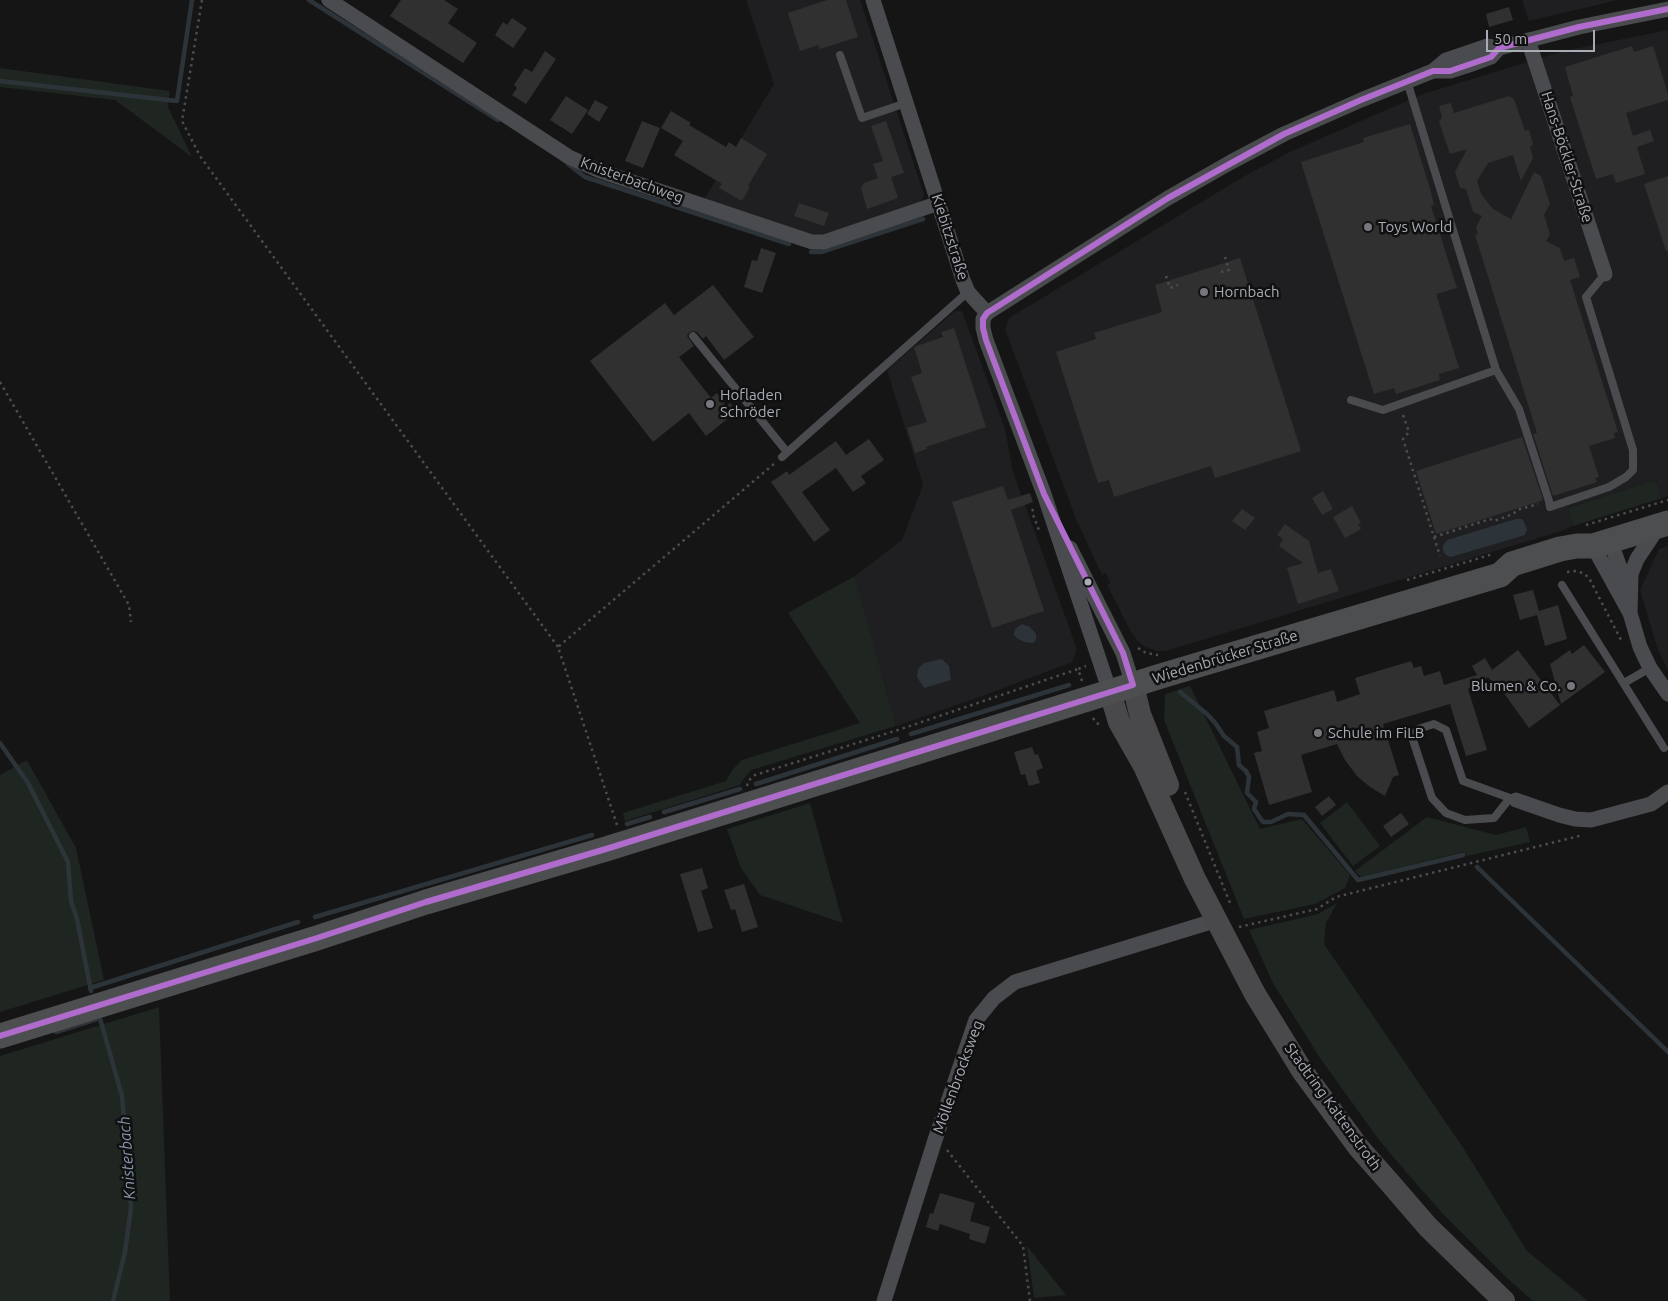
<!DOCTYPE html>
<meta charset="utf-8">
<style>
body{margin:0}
#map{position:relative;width:1668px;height:1301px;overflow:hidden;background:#151516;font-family:Ubuntu,sans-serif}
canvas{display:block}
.scale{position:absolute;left:1486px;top:30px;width:109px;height:22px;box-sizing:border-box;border:2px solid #a8acb5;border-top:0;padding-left:6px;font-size:15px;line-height:18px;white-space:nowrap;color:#a8acb5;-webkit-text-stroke:4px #101011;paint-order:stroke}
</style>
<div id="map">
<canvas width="1668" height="1301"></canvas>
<div class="scale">50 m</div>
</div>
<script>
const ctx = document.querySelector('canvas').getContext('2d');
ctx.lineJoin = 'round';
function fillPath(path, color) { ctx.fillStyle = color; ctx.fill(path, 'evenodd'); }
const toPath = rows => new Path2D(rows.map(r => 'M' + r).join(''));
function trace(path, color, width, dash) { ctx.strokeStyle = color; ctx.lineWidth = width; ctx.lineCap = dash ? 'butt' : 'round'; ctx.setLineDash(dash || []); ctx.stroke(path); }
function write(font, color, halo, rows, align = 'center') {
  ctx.font = font + ' Ubuntu,sans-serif'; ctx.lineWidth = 5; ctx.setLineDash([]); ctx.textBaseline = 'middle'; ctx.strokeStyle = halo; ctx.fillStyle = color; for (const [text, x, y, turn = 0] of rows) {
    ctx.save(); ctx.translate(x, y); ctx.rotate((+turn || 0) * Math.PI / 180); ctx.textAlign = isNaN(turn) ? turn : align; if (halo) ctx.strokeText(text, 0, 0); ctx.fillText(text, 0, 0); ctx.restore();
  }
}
fillPath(toPath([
 [746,0,860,0,924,195,919,205,813,238,703,201,774,84],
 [1522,0,1618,0,1529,21],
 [1668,30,1668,496,1662,498,1656,480,1568,508,1573,526,1561,531,1166,651,1156,651,1144,646,1137,640,1131,632,1107,585,1110,583,1106,573,1102,575,1076,519,1005,329,1009,318,1243,177,1292,151,1423,94,1564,51],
 [955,311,962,311,1005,429,1013,472,1077,649,1072,662,985,695,896,726,855,576,902,540,923,485,887,370],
 [1668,546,1668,671,1657,647,1640,590,1659,549]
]), '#1f1f21');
fillPath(toPath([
 [0,68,170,91,168,107,192,157,115,100,0,87],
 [1656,480,1662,498,1573,526,1568,508],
 [855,576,896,726,751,770,743,780,740,785,625,821,623,813,726,781,733,769,742,760,860,723,788,613],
 [1190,686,1260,829,1302,819,1350,875,1345,888,1315,904,1244,919,1164,720,1165,694],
 [27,760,76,848,104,980,0,1012,0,775],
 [1347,802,1380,846,1353,866,1320,823],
 [810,803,843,923,760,895,741,868,727,829],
 [1427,817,1496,835,1526,827,1530,842,1467,856,1463,852,1361,877,1355,871],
 [1337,903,1326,923,1324,944,1464,1149,1527,1251,1588,1301,1533,1301,1508,1279,1443,1214,1406,1172,1379,1140,1320,1058,1273,983,1249,930,1318,914],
 [159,1007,170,1301,0,1301,0,1056],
 [1027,1246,1066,1295,1034,1298]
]), '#1f2520');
fillPath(toPath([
 [1516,519,1522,519,1524,522,1527,530,1525,535,1451,557,1446,555,1443,551,1443,546,1447,540],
 [1022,624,1030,627,1036,634,1036,640,1033,643,1025,642,1018,639,1014,635,1015,629],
 [942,659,949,666,951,680,924,688,917,677,918,669,924,663]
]), '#2d3439');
trace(toPath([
 [309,0,498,120],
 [0,81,177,101,192,0],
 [568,164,585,177,789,244],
 [811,252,821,252,923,219],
 [1180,692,1207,714,1216,724,1224,736,1237,747,1239,765,1246,771,1249,777,1247,793,1256,802,1254,809,1263,822,1271,822,1288,814,1304,815,1358,880,1463,855],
 [911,734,1069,685],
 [0,743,28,783,68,862,71,901,77,919,91,991],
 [756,784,897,739],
 [664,812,740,789],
 [627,824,650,817],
 [1477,867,1668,1052],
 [315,917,592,835],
 [90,988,298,922],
 [99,1015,122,1096,131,1208,125,1252,113,1301],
 [56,1032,100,1018]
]), '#2d3439', 4.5);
fillPath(toPath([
 [401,0,444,0,458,9,448,23,477,43,463,63,390,16],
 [827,0,846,0,858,37,820,49,818,45,800,51,788,13],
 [1509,7,1513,20,1489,27,1486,14],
 [512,18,527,28,513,48,495,35,503,22,507,25],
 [1632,46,1634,52,1653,46,1668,94,1668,100,1626,113,1633,136,1650,130,1654,141,1637,147,1645,174,1616,183,1613,174,1596,179,1570,97,1573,96,1565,67],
 [545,51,556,59,526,104,512,95,517,88,514,85,525,68,532,72],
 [566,96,588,110,572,134,550,120],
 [1509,96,1514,99,1525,131,1529,130,1533,145,1530,146,1533,158,1521,181,1513,155,1488,163,1477,181,1481,194,1493,209,1511,219,1534,172,1541,176,1550,204,1544,215,1550,234,1546,241,1560,248,1564,261,1574,258,1580,277,1570,280,1618,432,1614,433,1615,438,1589,446,1599,477,1595,478,1597,482,1553,496,1533,434,1537,433,1475,235,1478,234,1476,227,1482,216,1473,212,1466,189,1460,188,1455,172,1467,149,1450,154,1439,122,1442,117,1439,106,1451,103,1454,113],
 [595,100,608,107,599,122,587,114],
 [671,111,691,123,689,125,726,147,729,142,736,147,741,138,767,154,748,186,750,187,742,201,719,188,722,184,674,155,683,141,661,128],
 [642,121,660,128,643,168,625,161],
 [886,121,904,173,891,177,898,198,867,209,861,188,864,183,878,178,873,164,883,161,871,126],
 [1410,124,1431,192,1434,205,1431,206,1457,288,1436,294,1459,368,1439,374,1440,380,1396,394,1394,388,1374,394,1301,162,1364,142,1363,138],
 [1668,176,1668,251,1666,251,1644,184],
 [799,203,829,213,824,226,794,216],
 [761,248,776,253,762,293,744,287,752,260,757,261],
 [1240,258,1301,451,1215,478,1211,466,1114,497,1109,480,1098,483,1056,352,1096,339,1094,333,1162,312,1155,285],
 [713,285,754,337,724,360,706,336,703,339,697,332,692,331,688,334,687,336,694,346,679,357,711,398,717,393,726,406,730,403,736,412,706,436,689,413,653,442,590,361,665,303,674,315],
 [954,328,986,427,926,447,927,449,915,453,907,428,927,422,911,377,922,373,914,347,943,337,941,332],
 [1522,437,1543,499,1541,501,1436,534,1416,471],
 [869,439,884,460,861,476,866,483,853,492,836,468,802,492,830,530,814,542,771,482,787,471,789,475,836,441,846,455],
 [1003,486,1008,500,1030,493,1033,502,1011,510,1044,611,992,628,952,502],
 [1323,491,1333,509,1322,515,1312,498],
 [1352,506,1361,523,1358,524,1361,529,1345,538,1333,517],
 [1242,509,1255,518,1245,530,1232,521],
 [1285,524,1309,541,1318,573,1331,569,1339,591,1298,604,1287,568,1303,563,1279,546,1283,539,1277,535],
 [1533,590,1539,611,1558,605,1567,639,1545,646,1537,615,1520,620,1513,595],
 [1584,645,1605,672,1561,704,1550,664,1570,650,1572,654],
 [1518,650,1560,705,1529,728,1498,685,1495,686,1488,677,1468,689,1487,750,1466,756,1450,704,1383,724,1399,775,1393,777,1385,796,1370,787,1357,776,1345,760,1337,744,1301,755,1312,792,1269,805,1254,753,1262,751,1257,732,1269,728,1264,711,1334,690,1337,702,1360,694,1355,678,1411,661,1414,668,1421,666,1424,676,1440,671,1444,685,1477,675,1472,666,1485,658,1492,670],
 [1032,747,1035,755,1038,754,1043,768,1036,771,1040,783,1029,786,1025,774,1021,775,1014,752],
 [1329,796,1336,805,1322,816,1315,807],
 [1401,813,1409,824,1391,837,1383,826],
 [702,868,708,888,701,891,713,928,698,932,680,874],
 [744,884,758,927,742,932,735,909,731,910,724,890],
 [940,1193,975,1203,970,1221,990,1227,985,1244,969,1239,970,1234,940,1224,938,1231,926,1227,930,1213,933,1214]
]), '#303031');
trace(toPath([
 [202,0,182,121,200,156,558,647],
 [1221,272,1229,270,1225,257],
 [1166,276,1170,288,1178,285],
 [0,382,129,605,131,622],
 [1403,415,1409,432,1403,439,1440,556],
 [1033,509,1032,512,1040,533],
 [1586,525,1668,500],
 [1434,537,1490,519,1494,521,1513,514,1517,510,1538,504],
 [1567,572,1575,571,1583,573,1589,578,1621,640],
 [1407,580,1493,554],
 [1138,648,1146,653,1158,655],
 [1082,681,1078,669,1086,666],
 [1093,718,1096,723,1102,725],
 [747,786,748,781,755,775,901,729,1078,669],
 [1185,792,1230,903],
 [617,825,558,647,775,463],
 [1239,927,1317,909,1336,897,1583,835],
 [947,1150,1023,1246,1030,1301]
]), '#4b4c4f', 2.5, [2.5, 4]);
trace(toPath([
 [840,55,862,118,906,103],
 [693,336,787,452],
 [1496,370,1519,409,1549,501,1550,507,1609,487,1626,477,1633,470,1633,450,1586,297,1605,274],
 [1351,400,1383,410,1496,370,1407,81],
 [782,457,968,292],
 [1562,585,1664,748],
 [1624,683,1650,668],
 [1510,798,1494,818,1465,820,1446,813,1432,798,1412,737,1418,729,1434,724,1446,730,1463,781,1510,798,1516,800]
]), '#4a4b4e', 8);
trace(toPath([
 [329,0,569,157,600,171,812,242,824,242,939,203],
 [873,0,963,280,968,292,987,313],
 [1528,40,1605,274],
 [1433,71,1450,71,1472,64,1491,57,1499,48],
 [1610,540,1628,590],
 [1593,546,1630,613,1640,647,1650,668,1668,694],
 [1070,548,1123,653,1133,685],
 [1630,612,1631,574,1637,559,1659,526],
 [1110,692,1044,494,986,340,983,328,983,319,987,313,1168,198,1231,162,1284,134,1361,100,1433,71,1446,60,1487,46,1499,48,1579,27,1668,9],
 [1516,800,1559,815,1575,819,1591,820,1651,804,1668,792],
 [884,1301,935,1140,976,1020,994,998,1015,982,1217,920]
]), '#4a4b4e', 15);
trace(toPath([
 [1133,685,1140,714,1168,785],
 [1110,692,1119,722,1144,766,1195,879,1255,994,1303,1072,1359,1148,1390,1183,1428,1227,1504,1301]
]), '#49494c', 22);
trace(toPath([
 [0,1036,317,938,426,902,606,849,1161,676,1500,575,1512,564,1560,549,1577,546,1593,546,1668,523]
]), '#4c4e50', 25);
trace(toPath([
 [0,1036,317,938,426,902,606,849,1133,685,1123,653,1044,494,986,340,983,328,983,319,987,313,1168,198,1284,134,1361,100,1433,71,1450,71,1491,57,1499,48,1579,27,1668,9]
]), '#b06ccc', 6);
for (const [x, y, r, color] of [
 [1368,227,5,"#75777d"],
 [1204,292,5,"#75777d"],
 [710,404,5,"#75777d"],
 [1088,582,4.5,"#a8acb5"],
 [1571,686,5,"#75777d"],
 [1318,733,5,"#75777d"]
]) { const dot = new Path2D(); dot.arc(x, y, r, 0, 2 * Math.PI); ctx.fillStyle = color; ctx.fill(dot); trace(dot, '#101011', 2); }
write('15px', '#a8acb5', '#101011', [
 ["Hans-Böckler-Straße",1567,157,72],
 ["Knisterbachweg",632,180,20],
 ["Kiebitzstraße",950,237,72],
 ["Wiedenbrücker Straße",1225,657,-17],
 ["Möllenbrocksweg",958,1077,-70],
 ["Stadtring Kattenstroth",1333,1107,54]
]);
write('15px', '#a8acb5', '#101011', [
 ["Toys World",1378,227],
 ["Hornbach",1214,292],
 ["Hofladen",720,395],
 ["Schröder",720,412],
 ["Blumen & Co.",1561,686,"right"],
 ["Schule im FiLB",1328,733]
], 'left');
write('italic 16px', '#8398ac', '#101011', [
 ["Knisterbach",127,1158,-94]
]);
</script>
